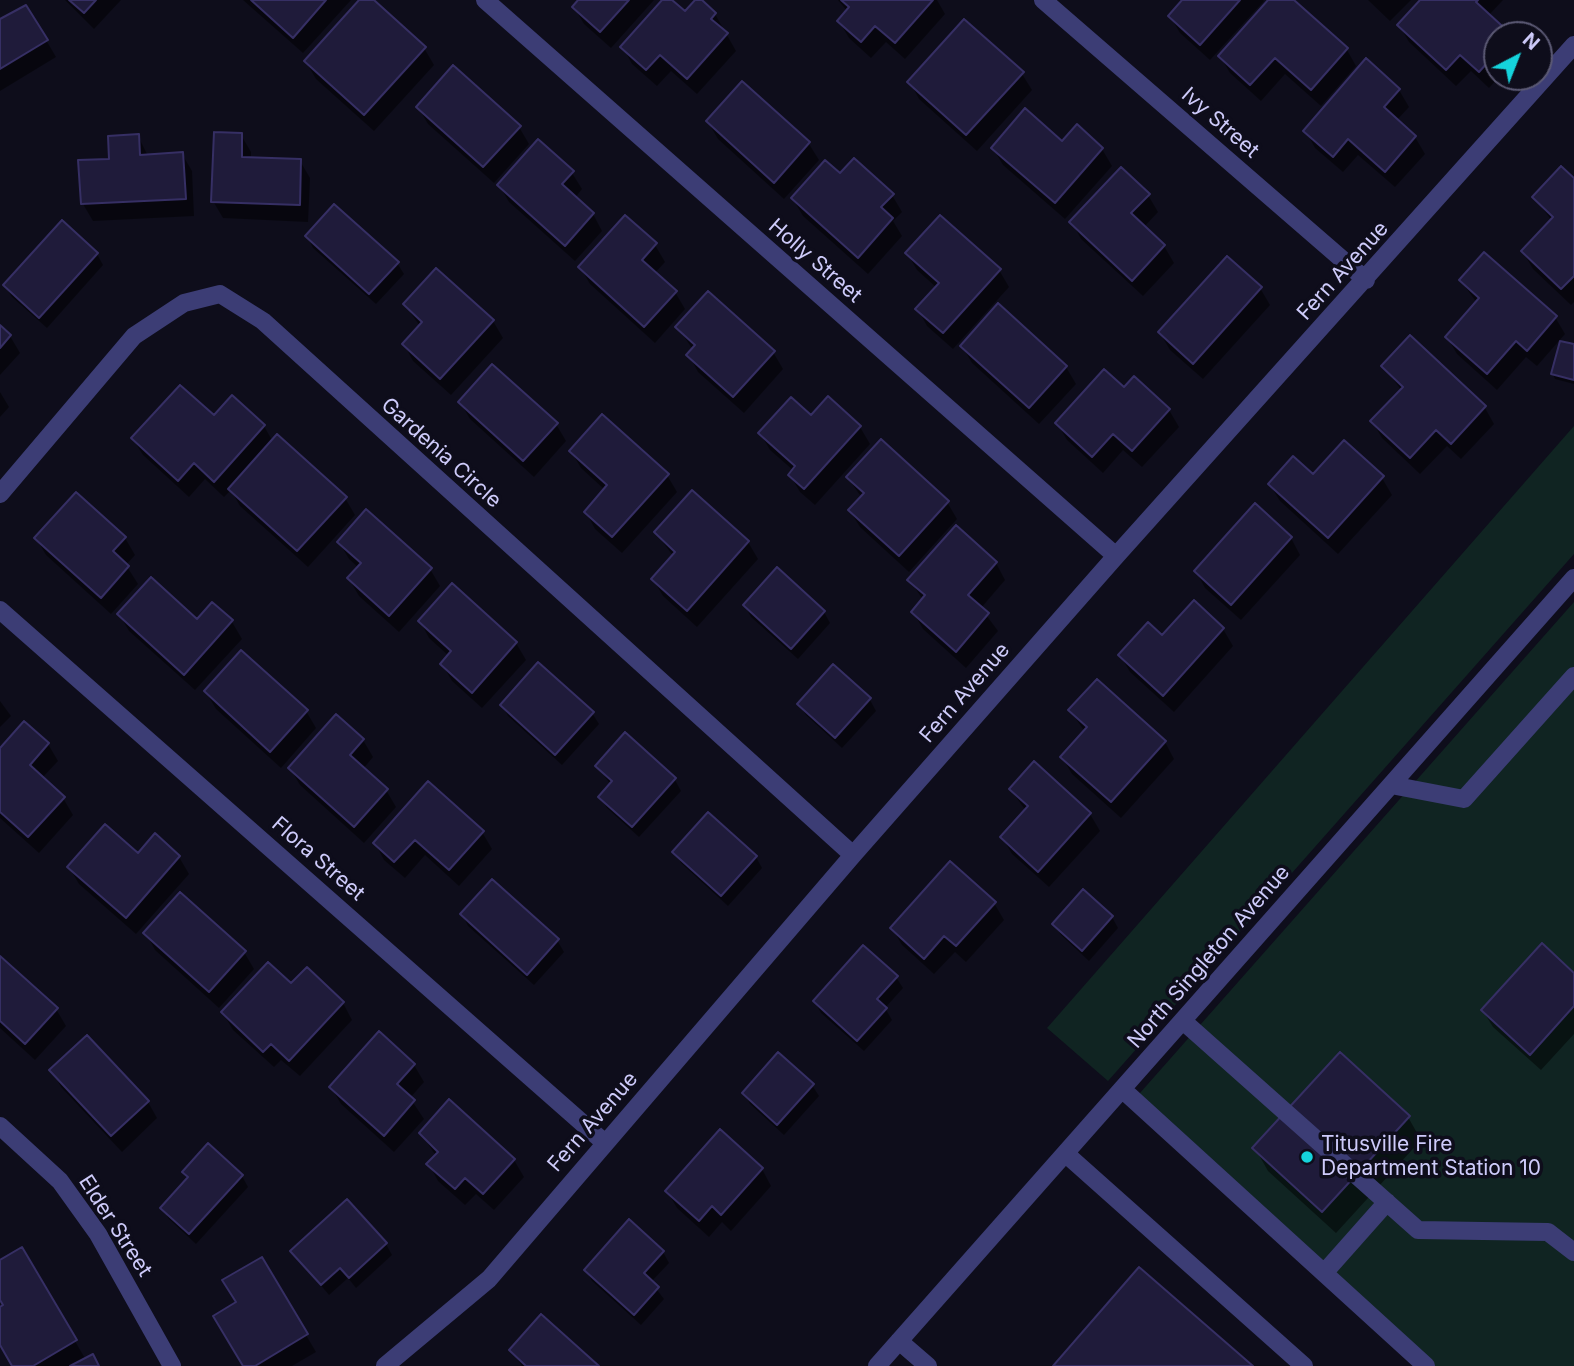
<!DOCTYPE html>
<style>
body{margin:0}
#map{position:relative;width:1574px;height:1366px;overflow:hidden;background:#0e0d1b;font-family:Inter,sans-serif}
canvas{display:block}
.north{position:absolute;left:1483px;top:21px;width:70px;height:70px;box-sizing:border-box;background:#0e0d1b;border:2px solid #5b5974;border-radius:50%;rotate:42deg;font-size:19px;font-weight:700;line-height:28px;text-align:center;color:#cecbfa}
.north::after{content:'';display:block;margin:auto;width:24px;height:32px;background:#15d3dc;clip-path:polygon(50% 0,100% 100%,50% 72%,0 100%)}
</style>
<div id="map">
<canvas width="1574" height="1366"></canvas>
<div class="north">N</div>
</div>
<script>
const ctx = document.querySelector('canvas').getContext('2d');
ctx.lineJoin = 'round';
function fillPath(path, color) { ctx.fillStyle = color; ctx.fill(path, 'evenodd'); }
const toPath = rows => new Path2D(rows.map(r => 'M' + r).join(''));
function trace(path, color, width, dash) { ctx.strokeStyle = color; ctx.lineWidth = width; ctx.lineCap = dash ? 'butt' : 'round'; ctx.setLineDash(dash || []); ctx.stroke(path); }
function write(font, color, halo, rows, align = 'center') {
  ctx.font = font + ' Inter,sans-serif'; ctx.lineWidth = 7; ctx.setLineDash([]); ctx.textBaseline = 'middle'; ctx.strokeStyle = halo; ctx.fillStyle = color; for (const [text, x, y, turn = 0] of rows) {
    ctx.save(); ctx.translate(x, y); ctx.rotate((+turn || 0) * Math.PI / 180); ctx.textAlign = isNaN(turn) ? turn : align; if (halo) ctx.strokeText(text, 0, 0); ctx.fillText(text, 0, 0); ctx.restore();
  }
}
fillPath(toPath([
 [1574,426,1574,554,1108,1081,1047,1028],
 [1574,602,1574,1366,1435,1366,1132,1102]
]), '#102422');
fillPath(toPath([
 [65,0,121,0,94,29],
 [243,0,351,0,303,53],
 [361,0,371,0,424,48,434,65,374,131,316,79,306,62],
 [581,0,654,0,611,48,584,24,574,7],
 [665,0,670,0,685,14,699,0,715,14,736,51,697,94,671,71,657,86,632,64,623,47],
 [838,0,937,0,945,14,905,59,886,42,871,58,849,38,839,21,848,12],
 [1182,0,1263,0,1264,1,1210,60,1180,33,1170,16],
 [1271,0,1292,0,1347,50,1356,66,1321,106,1285,74,1261,101,1230,73,1220,56],
 [1368,0,1411,0,1390,21],
 [1422,0,1503,0,1488,16,1509,35,1497,35,1499,77,1489,88,1471,71,1456,86,1409,42,1399,25],
 [0,22,46,40,56,57,0,91],
 [1022,74,1032,90,977,151,919,99,910,82],
 [743,83,809,144,819,160,784,199,718,139,708,122],
 [1399,90,1409,107,1396,121,1415,137,1425,154,1395,187,1358,155,1343,172,1315,148,1306,131],
 [418,107,519,127,529,144,494,183,428,124],
 [241,135,251,152,251,159,300,161,310,178,308,222,223,218,213,201],
 [138,136,148,156,182,154,192,171,194,216,93,221,83,204,80,162,111,161],
 [1063,143,1102,149,1112,166,1065,219,1003,165,993,148],
 [572,173,582,189,575,198,593,214,602,231,575,261,509,202,499,185],
 [840,176,892,195,902,212,893,221,902,236,868,274,803,216,793,199],
 [1574,181,1574,302,1571,305,1533,269,1523,252,1552,221,1534,197],
 [1148,195,1158,212,1144,227,1164,246,1174,263,1143,296,1081,239,1072,222],
 [307,236,397,263,404,274,376,304,313,248],
 [655,245,665,262,655,273,675,292,685,309,655,343,590,284,580,267],
 [907,253,999,270,1009,287,953,349,927,326,918,309,937,288,917,270],
 [97,254,103,265,47,328,12,297,5,286],
 [1461,281,1555,317,1565,334,1537,366,1526,357,1497,390,1457,354,1447,337,1477,303],
 [1260,288,1270,305,1203,379,1170,350,1160,333],
 [405,305,493,321,503,338,451,395,413,361,404,344,420,326],
 [0,327,10,336,20,353,0,375],
 [678,327,773,352,783,369,744,413,698,372,689,355,693,350],
 [1410,337,1485,408,1494,424,1461,459,1447,446,1420,474,1382,438,1372,421,1402,391,1383,366],
 [962,346,1066,367,1076,384,1039,424,972,363],
 [1574,346,1574,384,1555,379,1553,374],
 [1124,389,1169,410,1179,427,1142,467,1123,450,1103,473,1067,440,1057,423],
 [0,392,9,407,0,417],
 [232,397,264,426,273,442,345,498,355,515,308,567,240,506,231,490,224,497,205,479,189,497,143,455,133,439,214,418],
 [460,402,556,424,566,441,534,477,470,419],
 [811,417,860,427,870,444,815,505,800,492,790,475,794,471,770,450,760,433],
 [571,451,667,475,677,492,622,553,595,529,586,512,605,490,581,468],
 [848,478,947,502,957,519,909,572,860,527,850,511,862,498],
 [1382,478,1392,495,1338,554,1280,501,1270,485],
 [692,492,748,542,758,559,697,627,663,596,653,579,674,557,656,533],
 [36,538,125,538,135,555,126,565,138,584,111,614,46,555],
 [1291,538,1300,555,1241,620,1205,588,1196,571],
 [339,542,430,569,440,586,399,632,359,596,349,579,359,568,349,559],
 [996,563,1005,580,981,608,998,631,966,668,923,629,913,612,923,600,910,580],
 [1194,603,1223,629,1233,646,1174,712,1130,672,1120,655,1163,637],
 [213,604,232,622,242,639,195,690,129,631,119,614,197,621],
 [745,606,824,612,830,623,798,659,751,617],
 [420,621,516,643,526,660,482,708,452,681,442,664,449,656,429,638],
 [833,666,870,700,876,711,842,748,806,715,799,704],
 [206,692,306,711,316,728,281,768,216,709],
 [0,701,11,716,0,727],
 [502,705,592,713,599,724,562,765,508,716],
 [1070,710,1165,742,1174,759,1121,818,1072,774,1062,757,1085,732],
 [336,716,363,740,373,757,363,769,386,790,396,807,364,843,300,785,290,768],
 [48,744,58,761,42,778,63,798,73,815,39,853,0,818,0,750],
 [597,766,675,780,681,791,639,837,607,808,600,797,611,785],
 [1011,790,1090,814,1100,831,1049,887,1012,854,1002,837,1026,811],
 [482,832,492,849,459,886,425,855,405,878,384,860,375,843],
 [155,836,179,857,189,874,136,934,79,884,69,867,138,855],
 [675,852,756,857,762,868,728,906,681,863],
 [994,903,1004,920,966,962,955,952,934,974,902,945,892,928],
 [462,914,557,940,564,952,534,985,468,926],
 [1112,917,1118,928,1089,961,1061,935,1054,924],
 [146,933,244,952,254,969,219,1008,155,950],
 [0,958,56,1009,66,1026,35,1060,0,1028],
 [1574,975,1574,1034,1541,1070,1493,1027,1483,1011],
 [896,977,903,988,885,1008,892,1020,864,1051,821,1013,815,1002],
 [292,986,343,1003,352,1020,300,1076,281,1060,274,1067,233,1030,223,1013],
 [414,1065,424,1082,410,1098,424,1119,394,1152,341,1104,331,1087],
 [52,1070,148,1102,157,1118,122,1152,61,1087],
 [812,1085,819,1096,784,1135,750,1104,744,1093],
 [449,1101,514,1160,524,1177,494,1210,476,1194,465,1205,438,1181,429,1164,436,1156,421,1133],
 [1408,1117,1421,1140,1336,1233,1268,1171,1255,1148],
 [762,1169,771,1186,731,1231,722,1222,709,1237,677,1208,667,1191],
 [184,1172,242,1176,248,1187,196,1244,169,1219,162,1208,188,1180],
 [386,1244,392,1255,356,1288,348,1278,329,1295,292,1251],
 [21,1249,86,1360,98,1366,14,1366,0,1342,0,1309,5,1306,0,1297,0,1262],
 [663,1252,669,1263,651,1282,664,1299,641,1325,592,1281,586,1270],
 [261,1259,316,1352,292,1366,245,1366,238,1303],
 [511,1350,596,1366,522,1366]
]), '#0007');
const building = toPath([
 [69,0,96,0,84,13,69,0],
 [251,0,326,0,293,38,251,0],
 [359,0,374,0,426,47,364,115,304,61,359,0],
 [578,0,629,0,600,32,572,7,578,0],
 [662,0,672,0,685,11,695,0,702,0,716,13,711,19,728,33,687,79,660,55,646,70,620,47,662,0],
 [841,0,933,0,895,43,875,26,861,42,837,21,849,7,841,0],
 [1182,0,1240,0,1200,45,1168,16,1182,0],
 [1268,0,1294,0,1348,48,1311,90,1275,58,1250,85,1218,56,1268,0],
 [1420,0,1478,0,1476,2,1512,35,1497,35,1497,52,1479,72,1460,55,1446,70,1397,25,1420,0],
 [26,5,48,40,0,69,0,19,26,5],
 [964,19,1024,72,966,135,907,82,964,19],
 [1366,58,1400,89,1384,107,1416,136,1385,172,1348,139,1333,157,1303,131,1366,58],
 [453,65,521,126,483,167,416,107,453,65],
 [742,81,810,142,774,183,706,121,742,81],
 [1025,108,1062,141,1077,124,1103,148,1055,203,991,148,1025,108],
 [214,132,242,133,242,157,301,159,300,205,211,202,214,132],
 [139,134,140,155,183,152,186,199,81,204,78,160,109,159,108,136,139,134],
 [538,139,574,171,562,184,594,213,565,246,497,185,538,139],
 [854,158,894,194,881,207,893,218,858,258,791,198,825,160,840,173,854,158],
 [1561,166,1574,178,1574,276,1561,289,1521,251,1553,217,1532,197,1561,166],
 [1121,167,1150,194,1131,213,1165,245,1132,281,1069,222,1121,167],
 [334,204,399,262,369,294,305,236,334,204],
 [625,215,657,243,642,260,677,291,644,327,578,267,625,215],
 [940,215,1001,269,943,333,915,309,939,283,905,253,940,215],
 [62,220,98,253,39,318,3,285,62,220],
 [1484,252,1557,316,1527,351,1516,341,1487,374,1445,337,1479,298,1459,280,1484,252],
 [1227,256,1262,287,1193,364,1158,332,1227,256],
 [436,268,494,320,440,379,402,344,422,322,403,304,436,268],
 [708,291,775,351,733,397,686,355,695,345,675,327,708,291],
 [998,303,1067,366,1029,408,960,346,998,303],
 [0,325,11,335,0,348,0,325],
 [1410,335,1486,406,1451,444,1436,430,1410,458,1370,421,1403,387,1381,366,1410,335],
 [1560,341,1574,344,1574,380,1551,374,1560,341],
 [492,364,558,423,523,461,458,402,492,364],
 [1104,369,1124,387,1134,376,1170,409,1132,451,1113,434,1092,457,1055,423,1104,369],
 [180,385,214,415,232,395,265,425,214,482,194,463,178,481,131,438,180,385],
 [828,396,861,426,804,489,788,475,795,466,758,433,791,397,811,415,828,396],
 [602,414,669,474,612,537,584,512,607,485,569,451,602,414],
 [277,434,347,497,297,551,228,489,277,434],
 [881,439,949,501,899,556,848,510,864,493,846,477,881,439],
 [1344,440,1384,476,1328,538,1268,484,1293,456,1313,474,1344,440],
 [692,490,749,541,687,611,651,579,675,552,654,532,692,490],
 [76,492,126,537,113,551,129,566,101,598,34,538,76,492],
 [1255,503,1292,537,1231,605,1194,571,1255,503],
 [366,509,432,568,389,616,347,578,361,563,337,542,366,509],
 [956,525,997,562,968,595,989,613,956,652,911,612,925,595,907,580,956,525],
 [777,567,825,611,791,649,743,605,777,567],
 [151,577,197,619,212,602,233,620,184,675,117,614,151,577],
 [452,583,517,642,472,693,440,664,451,651,418,621,452,583],
 [1194,600,1224,628,1163,696,1118,655,1148,622,1162,635,1194,600],
 [241,650,308,710,270,752,204,691,241,650],
 [538,662,594,712,555,755,500,705,538,662],
 [833,664,871,698,835,738,797,704,833,664],
 [1097,679,1166,741,1111,802,1060,757,1087,727,1068,710,1097,679],
 [336,714,364,739,350,755,388,789,354,827,288,768,336,714],
 [24,721,49,743,30,765,65,797,28,837,0,812,0,748,24,721],
 [625,732,676,778,632,827,598,797,612,781,595,766,625,732],
 [1034,761,1091,813,1038,872,1000,837,1028,806,1009,789,1034,761],
 [428,781,484,831,449,870,415,840,394,862,373,843,428,781],
 [708,812,757,856,721,896,672,852,708,812],
 [105,824,138,853,155,833,180,856,126,918,67,867,105,824],
 [950,861,996,902,956,946,944,936,924,959,890,928,950,861],
 [492,879,559,939,527,975,460,914,492,879],
 [1083,889,1113,916,1082,951,1052,924,1083,889],
 [180,892,246,951,209,992,143,933,180,892],
 [1542,943,1574,973,1574,1006,1530,1055,1481,1010,1542,943],
 [863,945,898,976,877,999,887,1008,857,1041,813,1001,863,945],
 [0,956,58,1008,25,1044,0,1021,0,956],
 [268,962,291,983,307,967,344,1002,289,1061,271,1044,263,1052,221,1012,268,962],
 [379,1031,415,1064,397,1084,415,1100,384,1136,329,1087,379,1031],
 [87,1035,149,1101,111,1136,49,1070,87,1035],
 [778,1052,814,1084,777,1125,742,1093,778,1052],
 [1340,1052,1410,1116,1322,1212,1252,1148,1340,1052],
 [449,1099,515,1159,483,1194,465,1178,455,1189,426,1164,438,1152,419,1133,449,1099],
 [720,1129,763,1168,721,1215,712,1206,699,1221,665,1191,720,1129],
 [208,1143,243,1175,189,1234,160,1208,188,1177,182,1172,208,1143],
 [347,1199,387,1243,349,1278,340,1268,321,1285,290,1251,347,1199],
 [629,1219,664,1251,644,1273,659,1287,634,1315,584,1270,629,1219],
 [22,1247,77,1340,33,1366,12,1366,0,1345,0,1307,3,1305,0,1300,0,1260,22,1247],
 [262,1257,308,1334,255,1366,243,1366,213,1316,236,1302,222,1280,262,1257],
 [1139,1267,1253,1366,1053,1366,1139,1267],
 [541,1314,599,1366,526,1366,509,1350,541,1314],
 [93,1354,99,1366,70,1366,93,1354]
]);
fillPath(building, '#1f1b3a');
trace(building, '#362f64', 2);
trace(toPath([
 [485,0,1116,556],
 [1043,0,1366,280],
 [0,494,134,336,184,303,220,294,263,321,853,855],
 [0,610,605,1143],
 [1391,785,1464,799,1574,676],
 [1183,1021,1418,1230,1548,1232,1574,1252],
 [1122,1089,1426,1366],
 [0,1126,60,1181,98,1234,172,1366],
 [1066,1154,1304,1366],
 [1324,1273,1387,1202],
 [899,1341,928,1366],
 [385,1366,489,1279,853,855,1116,556,1574,45],
 [877,1366,1574,578]
]), '#3c3d75', 18);
for (const [x, y, r, color] of [
 [1307,1157,7,"#15d3dc"]
]) { const dot = new Path2D(); dot.arc(x, y, r, 0, 2 * Math.PI); ctx.fillStyle = color; ctx.fill(dot); trace(dot, '#0e0d1b', 2.5); }
write('21px', '#cecbfa', '#0e0d1b', [
 ["Ivy Street",1220,123,41],
 ["Holly Street",815,261,41],
 ["Fern Avenue",1343,271,-48],
 ["Gardenia Circle",441,453,42],
 ["Fern Avenue",965,693,-49],
 ["Flora Street",318,859,41],
 ["North Singleton Avenue",1209,957,-49],
 ["Fern Avenue",593,1122,-49],
 ["Elder Street",115,1226,57]
]);
write('21px', '#cecbfa', '#0e0d1b', [
 ["Titusville Fire",1321,1145],
 ["Department Station 10",1321,1169]
], 'left');
</script>
